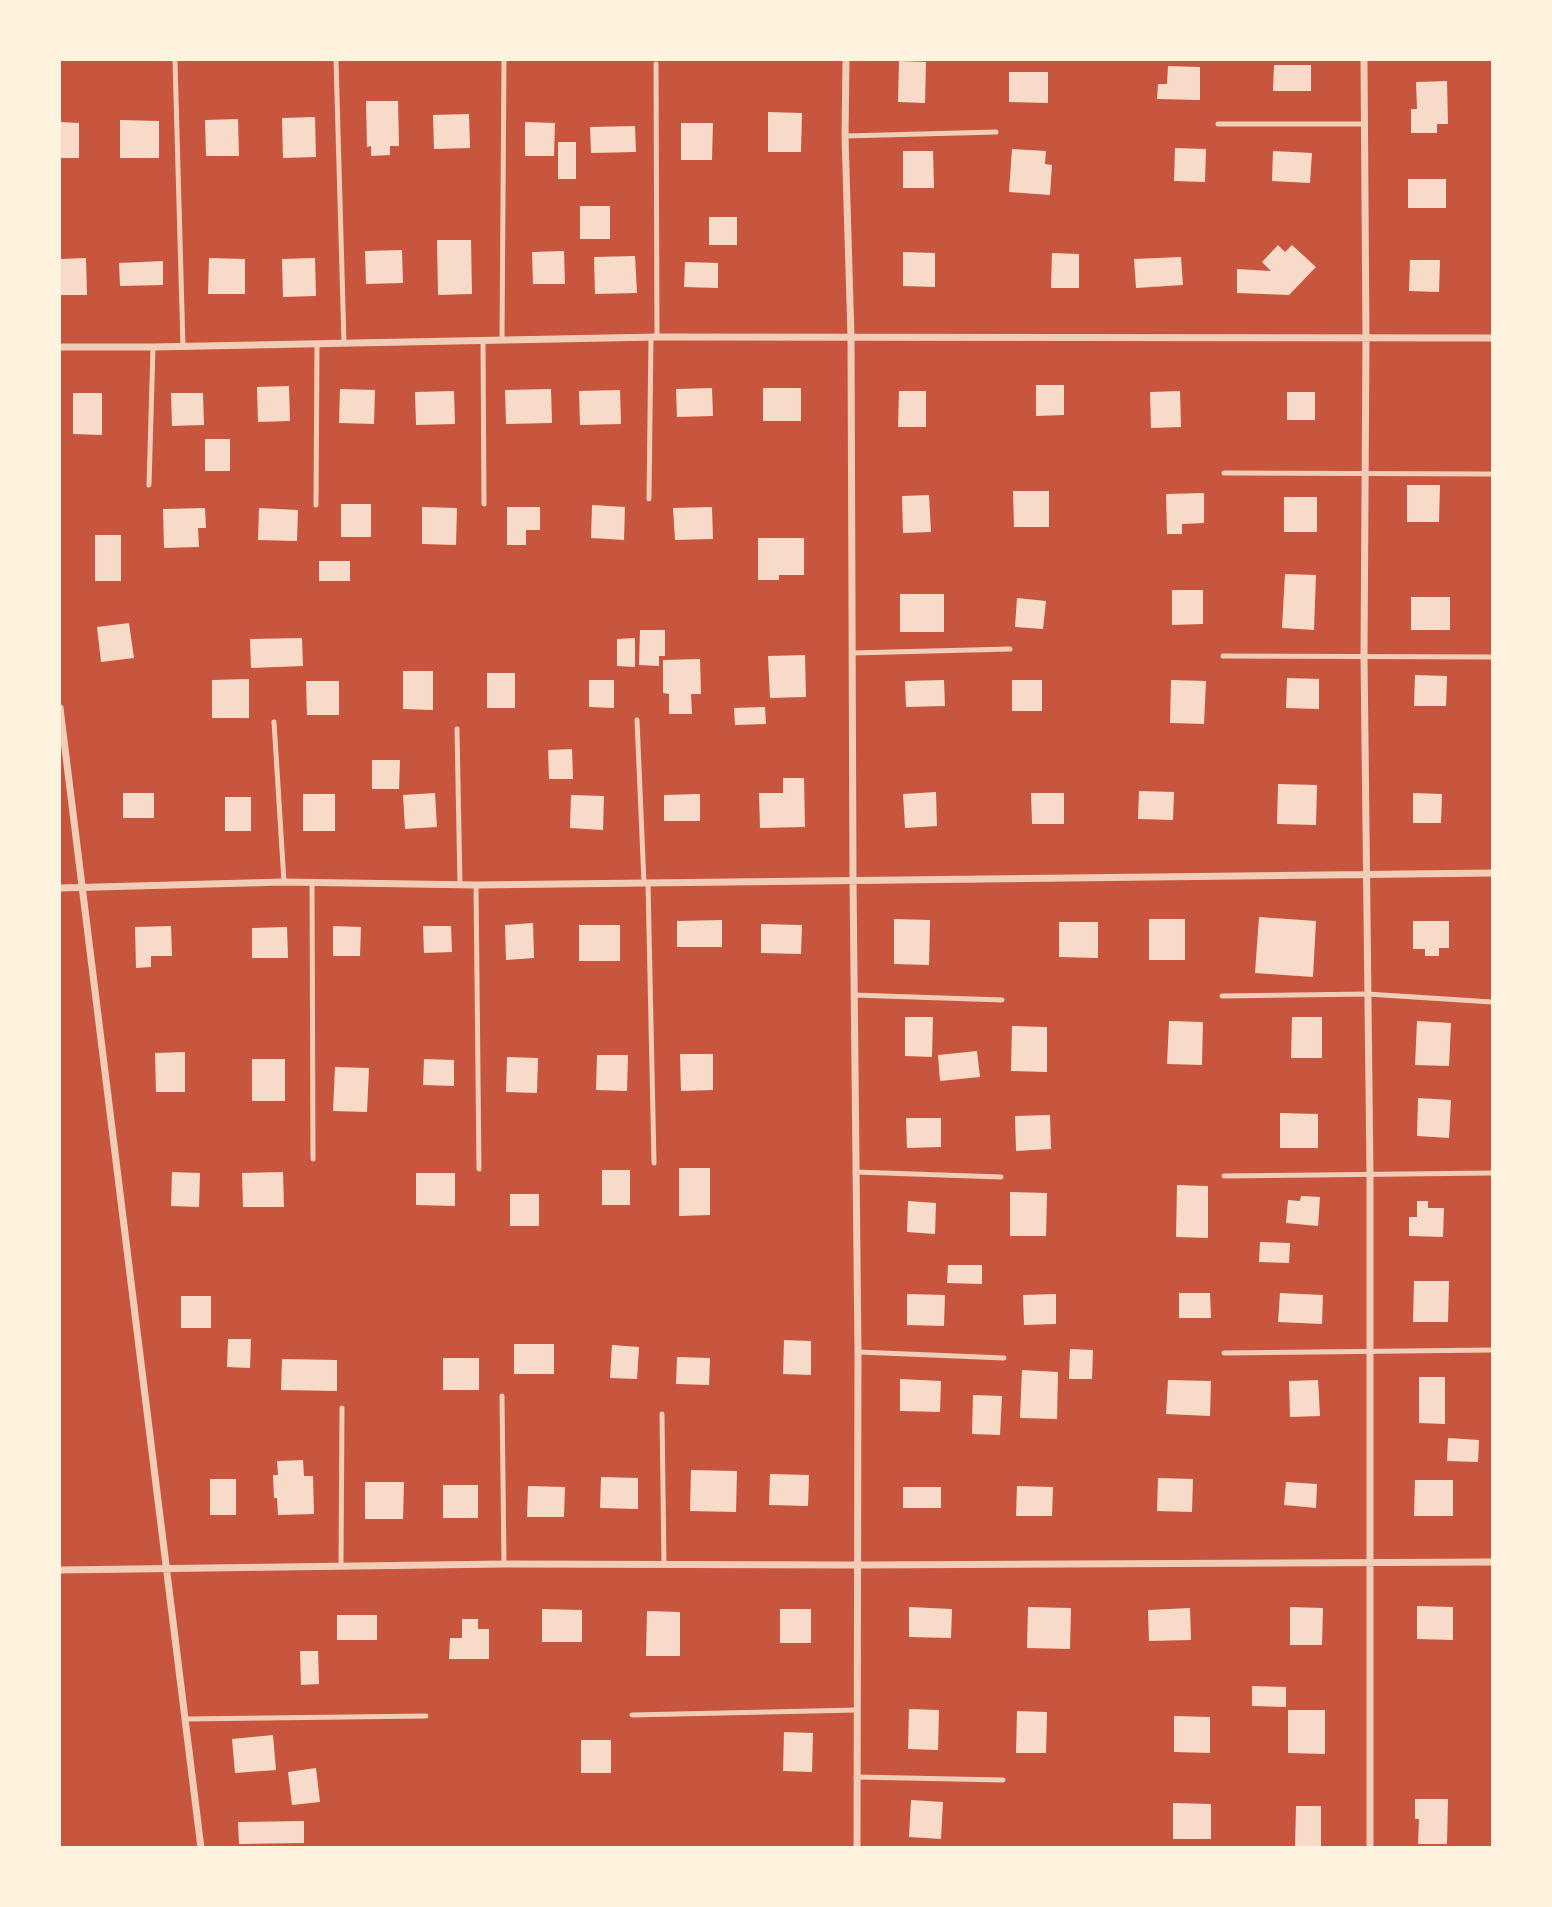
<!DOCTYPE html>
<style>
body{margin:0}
#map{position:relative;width:1552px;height:1907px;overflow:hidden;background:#c8553d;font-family:"Golos Text",sans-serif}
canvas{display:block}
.frame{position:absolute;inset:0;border:61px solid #fff3e0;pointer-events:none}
</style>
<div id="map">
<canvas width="1552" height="1907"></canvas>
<div class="frame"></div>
</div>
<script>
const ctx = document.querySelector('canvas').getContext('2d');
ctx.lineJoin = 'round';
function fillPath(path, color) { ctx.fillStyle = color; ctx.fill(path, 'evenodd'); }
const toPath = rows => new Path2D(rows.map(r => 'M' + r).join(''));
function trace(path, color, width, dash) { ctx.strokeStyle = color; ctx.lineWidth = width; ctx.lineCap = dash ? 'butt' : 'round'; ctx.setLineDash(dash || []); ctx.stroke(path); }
fillPath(toPath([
 [899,61,926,62,925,103,898,102],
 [1274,65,1311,65,1311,91,1273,91],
 [1168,66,1200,67,1200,100,1157,99,1158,84,1167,84],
 [1009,72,1048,72,1048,103,1009,102],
 [1447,81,1448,124,1437,124,1437,133,1411,133,1411,109,1417,109,1416,82],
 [366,101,398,101,399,146,390,146,390,155,371,156,371,146,367,147],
 [768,112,802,113,801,152,768,152],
 [469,114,470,148,434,149,433,115],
 [315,117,316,157,283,158,282,118],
 [238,119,239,156,206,156,205,120],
 [120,120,159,121,159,158,120,158],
 [60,122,79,123,79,158,60,158],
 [525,122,555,123,554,156,525,156],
 [681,123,713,123,712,160,681,160],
 [635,126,636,152,591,153,590,127],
 [558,142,576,142,576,179,558,179],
 [1175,148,1206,149,1205,182,1174,181],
 [1012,149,1046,151,1045,164,1052,165,1050,195,1009,192],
 [903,151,933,151,934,188,903,188],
 [1273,151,1312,153,1310,183,1272,181],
 [1408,179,1446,179,1446,208,1408,208],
 [580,206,610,206,610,239,580,239],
 [709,217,737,217,737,245,709,245],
 [437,240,471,240,472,294,438,295],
 [1278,245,1285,252,1292,245,1316,267,1289,295,1237,293,1237,269,1271,271,1262,262],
 [402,250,403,283,366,284,365,251],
 [564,251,565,284,533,284,532,252],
 [903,252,935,253,935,287,903,286],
 [1052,253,1079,254,1079,288,1051,288],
 [635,256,637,293,595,294,594,257],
 [1181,257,1183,285,1136,288,1134,259],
 [86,258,87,295,61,295,60,259],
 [209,258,245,259,245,294,208,294],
 [315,258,316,296,283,297,282,259],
 [1410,260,1440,260,1439,292,1409,291],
 [163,261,163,285,120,286,119,263],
 [685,262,718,263,718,288,684,287],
 [1036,385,1064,385,1064,415,1036,416],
 [289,386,290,421,258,422,257,387],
 [712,388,713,416,677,417,676,389],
 [763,388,801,388,801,421,763,421],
 [340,389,375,390,374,424,339,423],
 [551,389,552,423,506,424,505,390],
 [620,390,621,424,580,425,579,391],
 [454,391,455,424,416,425,415,392],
 [899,391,926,391,926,427,898,427],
 [1180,391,1181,427,1151,428,1150,392],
 [1287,392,1315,392,1315,420,1287,420],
 [73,393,102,393,102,435,73,434],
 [171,393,203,393,204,425,172,426],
 [205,439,230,439,230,471,205,471],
 [1407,485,1440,485,1439,522,1407,522],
 [1013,491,1049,491,1049,527,1014,527],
 [1204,493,1204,523,1182,524,1182,534,1167,534,1166,494],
 [929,495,931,532,903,533,902,496],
 [1284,497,1317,497,1317,532,1284,532],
 [341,504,371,504,371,537,341,537],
 [592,505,625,507,624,540,591,538],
 [422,507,457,508,456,545,422,544],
 [507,507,540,507,540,530,526,530,526,545,507,545],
 [712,507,713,539,675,540,673,508],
 [205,508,206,528,198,528,199,547,164,548,163,509],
 [259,508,298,510,297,541,258,540],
 [95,535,121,535,121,581,95,581],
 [758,538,804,538,804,575,779,575,779,580,758,580],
 [319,561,350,561,350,581,319,581],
 [1285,574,1316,575,1314,630,1282,628],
 [1172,590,1203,590,1203,624,1172,625],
 [900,594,944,594,944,632,900,632],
 [1411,597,1450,597,1450,630,1411,630],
 [1017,598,1046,601,1043,629,1015,627],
 [129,623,134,658,101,662,97,627],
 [640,630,665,630,665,656,659,656,659,666,639,665],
 [302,638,303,666,251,668,250,639],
 [635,638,635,667,617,666,617,639],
 [805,655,806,697,770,698,768,656],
 [700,659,701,694,691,694,692,714,669,714,669,694,663,693,663,660],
 [403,671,433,671,433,710,403,709],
 [487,673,515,673,515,708,487,708],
 [1415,675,1447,676,1446,706,1414,706],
 [1287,678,1319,679,1319,709,1286,708],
 [249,679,249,718,212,718,212,680],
 [589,680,614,680,614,708,589,707],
 [944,680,945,706,906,707,905,681],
 [1012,680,1042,680,1042,711,1012,711],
 [1171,680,1206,681,1204,724,1170,723],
 [306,681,339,681,339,715,307,715],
 [765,707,766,724,735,725,734,708],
 [572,749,573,779,549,779,548,750],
 [372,760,400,760,399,789,372,789],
 [783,778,804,778,805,827,760,828,759,793,783,793],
 [1278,784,1317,785,1316,825,1277,824],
 [1139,791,1174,792,1173,820,1138,819],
 [936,792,937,826,905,828,903,794],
 [123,793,154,793,154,818,123,818],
 [435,793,437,827,405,829,403,795],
 [1031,793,1064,793,1064,824,1032,824],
 [1413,793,1442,794,1441,823,1413,823],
 [303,794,335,794,335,831,303,831],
 [700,794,700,821,664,821,664,795],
 [571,795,604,796,603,830,570,828],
 [225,797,251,797,251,831,225,831],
 [1259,917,1316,921,1313,977,1255,973],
 [894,919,930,920,929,965,894,964],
 [1149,919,1185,919,1185,960,1149,960],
 [722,920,722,947,677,947,677,921],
 [1413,921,1449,921,1449,948,1439,948,1439,956,1425,956,1425,949,1413,949],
 [1059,922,1098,922,1098,958,1059,957],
 [533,923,534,958,506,960,505,925],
 [761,924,802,925,801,954,761,953],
 [579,925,620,925,620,961,579,961],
 [171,926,172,956,151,956,151,967,136,968,135,927],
 [333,926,361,927,360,956,333,956],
 [423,926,451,926,452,952,424,953],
 [287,927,288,958,252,958,252,928],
 [905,1017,933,1017,932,1057,905,1056],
 [1292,1017,1322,1017,1322,1058,1291,1058],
 [1169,1021,1203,1022,1202,1065,1167,1064],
 [1417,1021,1451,1023,1449,1066,1415,1065],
 [1012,1026,1047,1027,1047,1072,1011,1071],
 [977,1051,980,1077,940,1081,938,1055],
 [185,1052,185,1092,156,1092,155,1053],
 [680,1054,713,1054,713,1090,681,1091],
 [597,1055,628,1055,627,1091,596,1090],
 [507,1057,538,1058,537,1093,506,1092],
 [252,1059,285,1059,285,1101,252,1101],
 [424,1059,454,1060,454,1086,423,1085],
 [335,1067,369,1068,367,1112,333,1111],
 [1418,1098,1451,1100,1449,1138,1417,1136],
 [1280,1113,1318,1114,1318,1148,1280,1148],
 [1050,1115,1051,1149,1016,1151,1015,1116],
 [906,1118,941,1118,941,1147,907,1148],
 [679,1168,710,1168,710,1215,679,1216],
 [602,1170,630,1170,630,1205,602,1205],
 [172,1172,200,1173,199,1207,171,1206],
 [283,1172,284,1207,243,1207,242,1173],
 [416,1173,455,1173,455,1206,416,1205],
 [1177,1185,1208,1186,1208,1238,1176,1237],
 [1010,1192,1047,1193,1046,1236,1010,1236],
 [510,1194,539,1194,539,1226,510,1226],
 [1301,1196,1320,1197,1318,1226,1286,1223,1288,1200,1300,1201],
 [908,1201,936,1203,935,1234,907,1232],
 [1417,1201,1428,1201,1428,1208,1444,1208,1443,1237,1409,1236,1409,1217,1417,1217],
 [1260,1242,1290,1243,1289,1263,1259,1262],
 [948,1265,982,1265,982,1284,947,1283],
 [1414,1281,1449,1281,1448,1322,1413,1322],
 [1179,1293,1210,1293,1211,1318,1179,1318],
 [1280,1293,1323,1295,1322,1324,1278,1322],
 [907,1294,945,1295,944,1326,907,1325],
 [1056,1294,1056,1324,1024,1325,1023,1295],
 [181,1296,211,1296,211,1328,181,1328],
 [228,1339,251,1339,250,1368,227,1367],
 [784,1340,811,1341,811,1375,783,1374],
 [514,1344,554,1344,554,1374,514,1374],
 [612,1345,639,1347,637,1379,610,1378],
 [1070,1349,1093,1350,1092,1379,1069,1379],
 [677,1357,710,1358,709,1385,676,1384],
 [443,1358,479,1358,479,1390,443,1390],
 [282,1359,337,1360,337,1391,281,1390],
 [1022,1370,1058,1372,1057,1419,1020,1418],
 [1419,1377,1445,1377,1445,1424,1419,1423],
 [900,1379,941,1381,940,1412,900,1411],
 [1168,1380,1211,1381,1210,1416,1166,1414],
 [1318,1380,1320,1416,1290,1417,1289,1381],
 [973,1395,1002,1396,1000,1435,972,1434],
 [1448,1438,1479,1440,1478,1462,1447,1461],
 [303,1460,304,1476,313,1476,314,1514,278,1515,277,1498,274,1498,273,1475,278,1475,277,1461],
 [691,1470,737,1471,736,1512,690,1511],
 [770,1474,809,1475,808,1506,769,1505],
 [601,1477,638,1478,638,1509,600,1508],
 [1158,1478,1193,1479,1192,1512,1157,1511],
 [210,1479,236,1479,236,1515,210,1515],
 [1415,1480,1453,1480,1453,1516,1414,1516],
 [365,1482,404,1482,403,1519,365,1519],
 [1286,1482,1317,1484,1316,1508,1284,1505],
 [443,1485,478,1485,478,1518,443,1518],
 [528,1486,565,1487,564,1517,527,1517],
 [1017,1486,1053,1487,1052,1516,1016,1516],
 [903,1487,941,1487,941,1508,903,1508],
 [1417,1606,1453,1607,1453,1640,1417,1639],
 [909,1607,952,1609,951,1638,909,1637],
 [1028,1607,1071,1608,1070,1649,1027,1648],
 [1290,1607,1323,1608,1322,1645,1290,1645],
 [1190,1608,1191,1640,1149,1641,1148,1610],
 [542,1609,582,1610,582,1642,542,1642],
 [780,1609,811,1609,811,1643,780,1643],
 [647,1611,680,1612,680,1656,646,1656],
 [337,1615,377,1615,377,1640,337,1640],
 [462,1619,478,1619,478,1629,489,1629,489,1659,449,1659,450,1638,462,1638],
 [300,1651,318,1651,319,1684,301,1685],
 [1252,1686,1286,1687,1286,1707,1252,1706],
 [909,1709,939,1710,938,1750,908,1749],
 [1288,1710,1325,1710,1325,1754,1288,1753],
 [1017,1711,1047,1712,1046,1753,1016,1753],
 [1174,1716,1210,1717,1210,1753,1174,1752],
 [784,1732,813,1733,812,1772,783,1771],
 [273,1735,276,1770,235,1773,232,1739],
 [581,1740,611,1740,611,1773,581,1773],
 [316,1768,320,1802,292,1805,288,1772],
 [1415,1799,1448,1799,1447,1844,1418,1844,1419,1819,1415,1819],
 [911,1800,943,1802,941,1839,909,1837],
 [1173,1803,1211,1804,1211,1839,1173,1839],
 [1296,1806,1321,1806,1321,1848,1295,1848],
 [304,1821,304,1843,239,1844,238,1822]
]), '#f7dbc8');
trace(toPath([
 [336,60,344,343],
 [175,61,183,347],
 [656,64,657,337],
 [1218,124,1364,124],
 [845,136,996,132],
 [483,340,484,504],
 [502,340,504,60],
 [1224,473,1492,474],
 [149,485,153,347],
 [649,499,651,337],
 [316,505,317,344],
 [852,653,1010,649],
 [1223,656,1492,657],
 [637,720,644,883],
 [274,722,284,882],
 [457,729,460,885],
 [312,882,313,1159],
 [648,883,654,1163],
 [476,885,479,1169],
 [854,995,1002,1000],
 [1222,996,1367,994,1492,1002],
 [855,1172,1001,1177],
 [1224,1176,1492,1173],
 [858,1352,1004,1358],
 [1224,1353,1492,1350],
 [502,1396,504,1564],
 [662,1414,664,1565],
 [341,1565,342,1408],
 [632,1715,857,1710],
 [186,1719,426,1716],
 [856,1777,1003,1780]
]), '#f1ccb7', 5);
trace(toPath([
 [846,60,845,136,851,337,853,879,858,1352,857,1848],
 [1364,60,1366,339,1364,655,1370,1175,1370,1848],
 [60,347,153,347,657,337,1492,338],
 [60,708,201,1848],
 [60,888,284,882,476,885,1492,873],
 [60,1570,504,1564,859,1565,1492,1562]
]), '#f1ccb7', 7);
</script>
